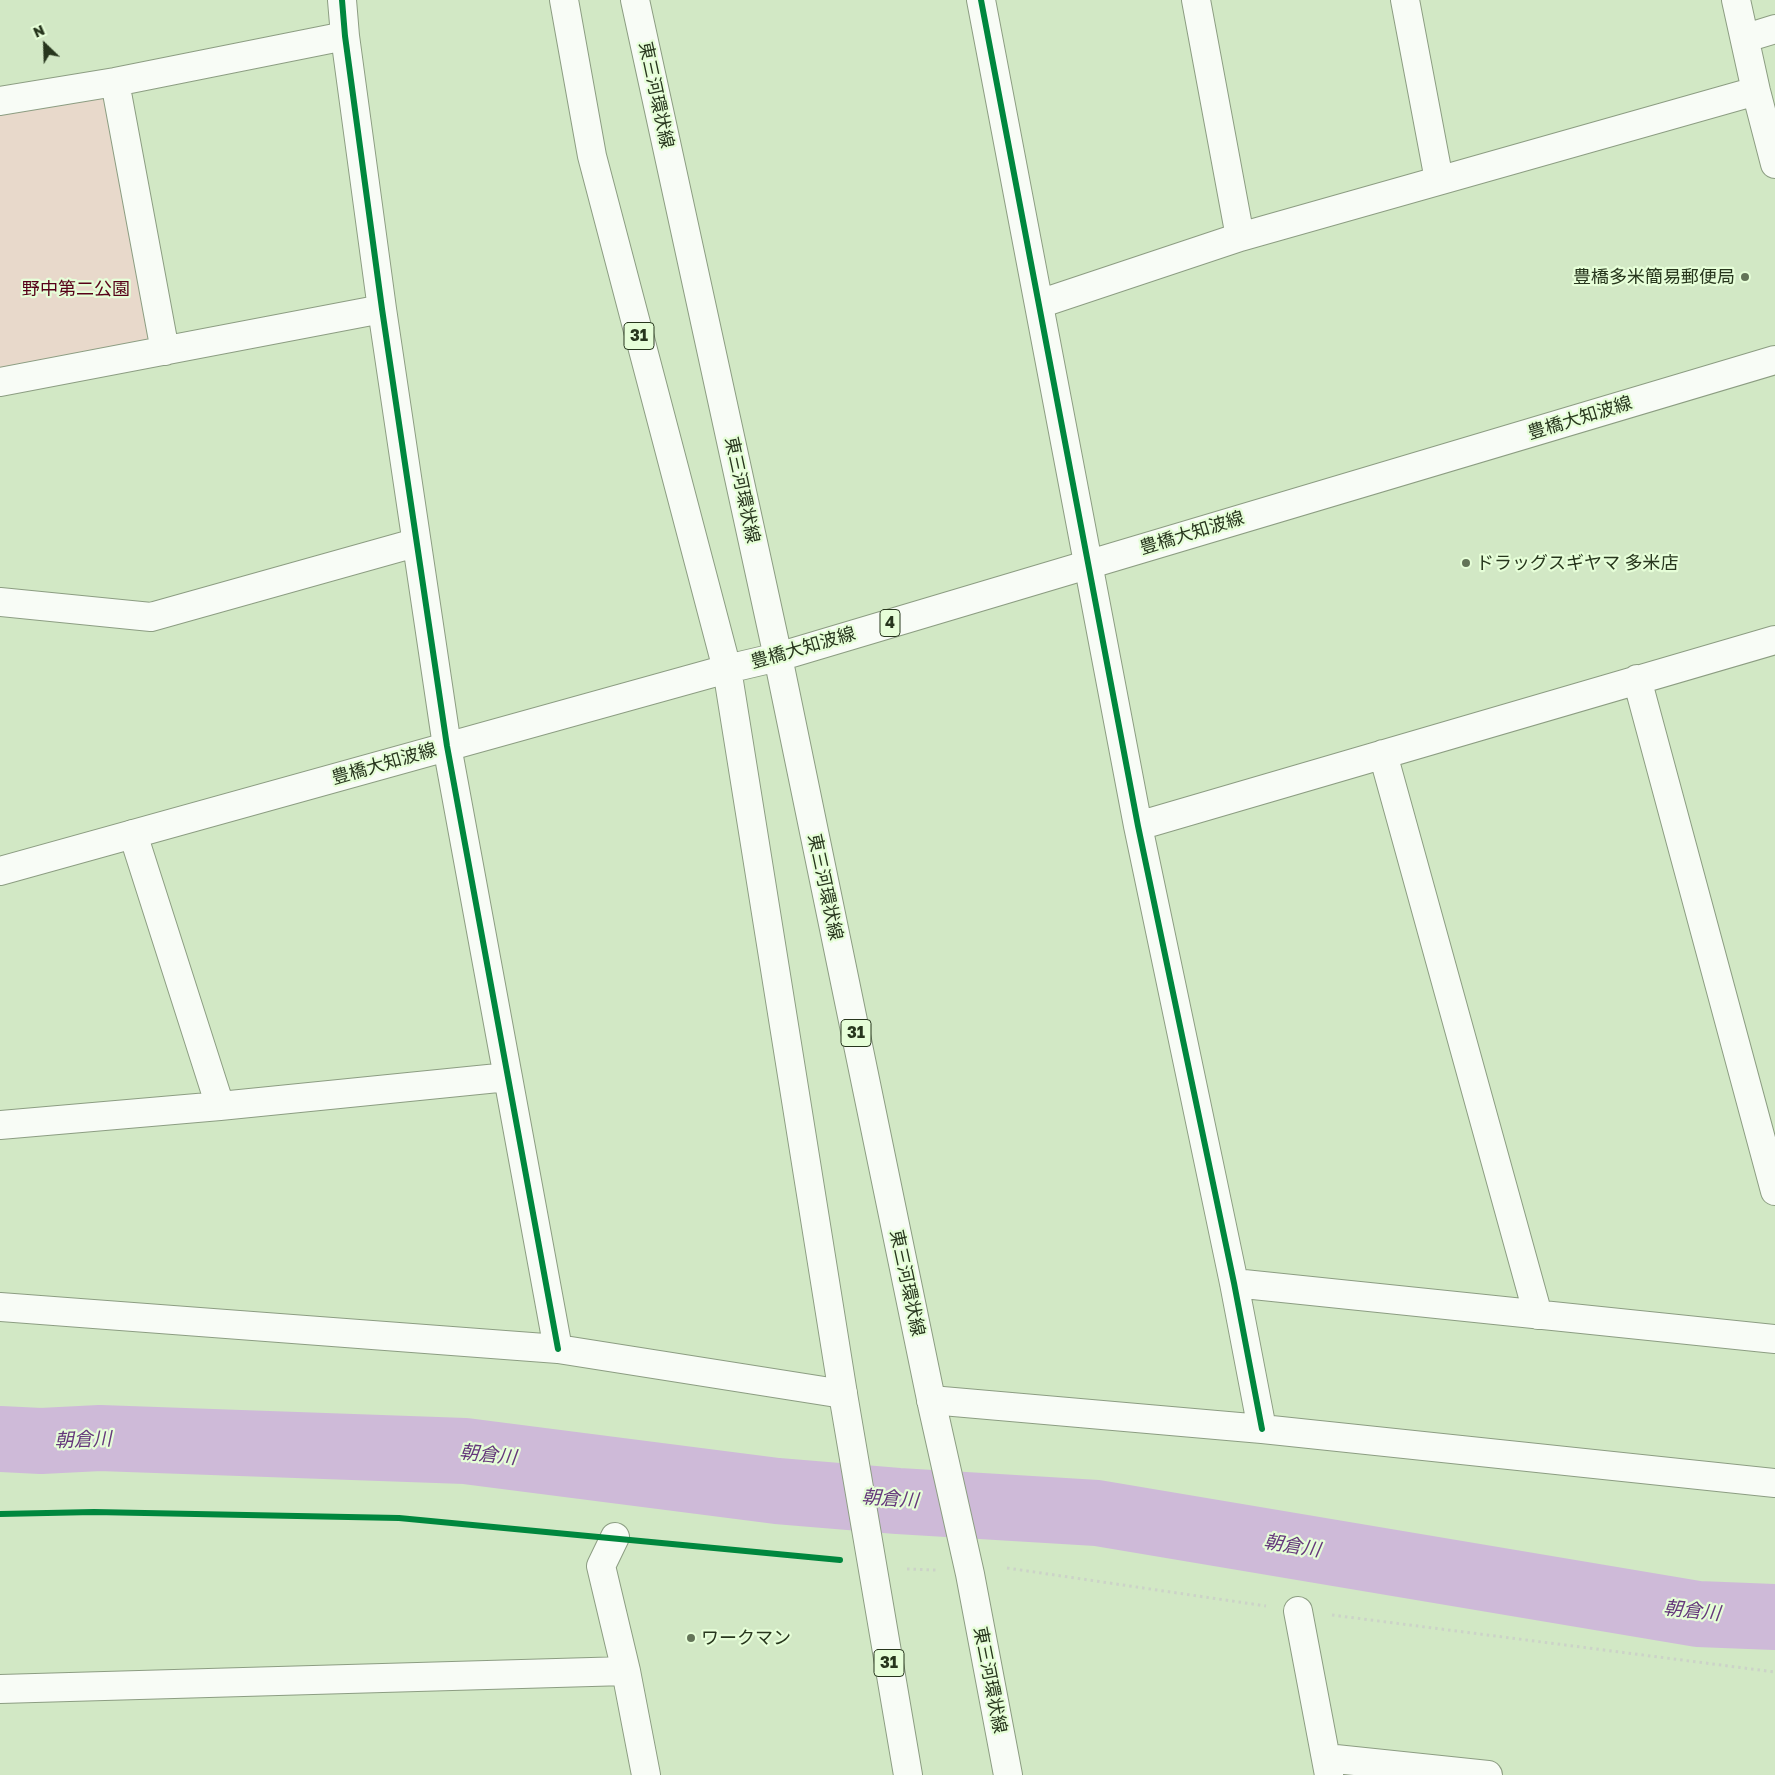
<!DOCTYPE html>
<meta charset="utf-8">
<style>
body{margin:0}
#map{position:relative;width:1775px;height:1775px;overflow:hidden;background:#d2e8c5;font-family:"Golos Text",sans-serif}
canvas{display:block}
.north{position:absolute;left:20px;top:20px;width:50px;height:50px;-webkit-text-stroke:4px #e6fed8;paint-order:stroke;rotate:336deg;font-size:14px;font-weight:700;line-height:20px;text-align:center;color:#27361d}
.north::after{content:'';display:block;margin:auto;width:18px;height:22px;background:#27361d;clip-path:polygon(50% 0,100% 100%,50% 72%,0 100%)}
</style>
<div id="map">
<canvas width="1775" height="1775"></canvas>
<div class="north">N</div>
</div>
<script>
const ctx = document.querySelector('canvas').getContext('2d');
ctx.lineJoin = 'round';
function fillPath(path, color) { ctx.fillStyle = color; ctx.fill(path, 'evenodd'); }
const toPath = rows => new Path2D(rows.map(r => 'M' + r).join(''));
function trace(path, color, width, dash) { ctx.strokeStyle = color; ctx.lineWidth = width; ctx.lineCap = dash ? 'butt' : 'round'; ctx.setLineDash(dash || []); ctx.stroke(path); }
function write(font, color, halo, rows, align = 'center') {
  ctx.font = font + ' "Golos Text","Noto Sans JP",sans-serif'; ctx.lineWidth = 4.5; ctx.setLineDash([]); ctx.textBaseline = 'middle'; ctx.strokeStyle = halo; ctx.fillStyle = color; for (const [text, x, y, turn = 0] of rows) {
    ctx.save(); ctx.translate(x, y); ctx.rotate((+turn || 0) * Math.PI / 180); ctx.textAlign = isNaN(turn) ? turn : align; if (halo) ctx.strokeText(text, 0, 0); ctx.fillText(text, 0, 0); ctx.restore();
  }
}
fillPath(toPath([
 [115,82,165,351,0,382,0,101]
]), '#e8d9cb');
trace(toPath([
 [0,1439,41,1441,100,1438,465,1451,777,1491,898,1501,1097,1513,1698,1614,1775,1617]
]), '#cebad8', 66);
const street = toPath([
 [342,0,345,36,382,309,447,746,558,1349],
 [981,0,1138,826,1234,1283,1262,1429],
 [1196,0,1240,237],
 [1405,0,1439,180],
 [1736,0,1756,91,1775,164],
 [1746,38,1775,29],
 [115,82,165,351],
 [0,101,115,82,345,36],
 [1039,304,1240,237,1756,91],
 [0,382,382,309],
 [0,602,151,617,415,543],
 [1637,679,1775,1191],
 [1383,754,1538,1315],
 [1138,826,1775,640],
 [133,834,220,1106],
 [0,1125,220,1106,508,1077],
 [1234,1283,1775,1339],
 [0,1307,558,1349,843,1394],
 [931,1400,1262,1429,1775,1483],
 [615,1537,601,1566,626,1671,646,1775],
 [1298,1611,1329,1775],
 [0,1689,626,1671],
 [1326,1758,1488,1775]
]);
const primary = toPath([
 [564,0,592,156,727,669,843,1394,908,1775],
 [635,0,778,657,933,1409,970,1574,1008,1775],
 [0,871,727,669,778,657,1775,360]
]);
trace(street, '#8c9d82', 30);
trace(primary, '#8c9d82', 30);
trace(toPath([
 [0,1514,94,1512,399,1518,581,1534],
 [647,1540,837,1559],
 [1007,1568,1266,1606],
 [907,1569,936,1570],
 [1332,1615,1775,1672]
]), '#ccd3c8', 3, [2.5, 4]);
trace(street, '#f8fcf6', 28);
trace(primary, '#f8fcf6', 28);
trace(toPath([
 [342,0,345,36,382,309,447,746,558,1349],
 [981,0,1138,826,1234,1283,1262,1429],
 [0,1514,94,1512,399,1518,840,1560]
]), '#00873e', 6);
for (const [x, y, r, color] of [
 [1745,277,5,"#637458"],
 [1466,563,5,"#637458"],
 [691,1638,5,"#637458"]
]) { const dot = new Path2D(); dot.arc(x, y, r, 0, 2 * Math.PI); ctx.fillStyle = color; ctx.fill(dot); trace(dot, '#e6fed8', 2); }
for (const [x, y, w] of [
 [639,336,30],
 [890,623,20],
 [856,1033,30],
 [889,1663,30]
]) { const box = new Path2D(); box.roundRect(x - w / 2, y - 13.5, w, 27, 4); ctx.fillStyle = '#e6fed8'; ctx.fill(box); trace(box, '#27361d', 1); }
write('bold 16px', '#27361d', null, [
 ["31",639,336],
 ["4",890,623],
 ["31",856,1033],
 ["31",889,1663]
]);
write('18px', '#27361d', '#e6fed8', [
 ["東三河環状線",656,95,78],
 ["豊橋大知波線",1580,418,-17],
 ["東三河環状線",742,490,78],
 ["豊橋大知波線",1192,533,-17],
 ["豊橋大知波線",803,648,-16],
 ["豊橋大知波線",384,764,-16],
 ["東三河環状線",825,887,78],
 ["東三河環状線",907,1283,78],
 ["東三河環状線",990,1680,79]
]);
write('18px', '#27361d', '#e6fed8', [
 ["豊橋多米簡易郵便局",1735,277,"right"],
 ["ドラッグスギヤマ 多米店",1476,563],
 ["ワークマン",701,1638]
], 'left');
write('18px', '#570018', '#e6fed8', [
 ["野中第二公園",76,289]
]);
write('italic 19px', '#65387b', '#e6fed8', [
 ["朝倉川",83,1440,-2],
 ["朝倉川",488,1455,6],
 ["朝倉川",890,1499,4],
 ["朝倉川",1292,1546,9],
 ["朝倉川",1692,1611,6]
]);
</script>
